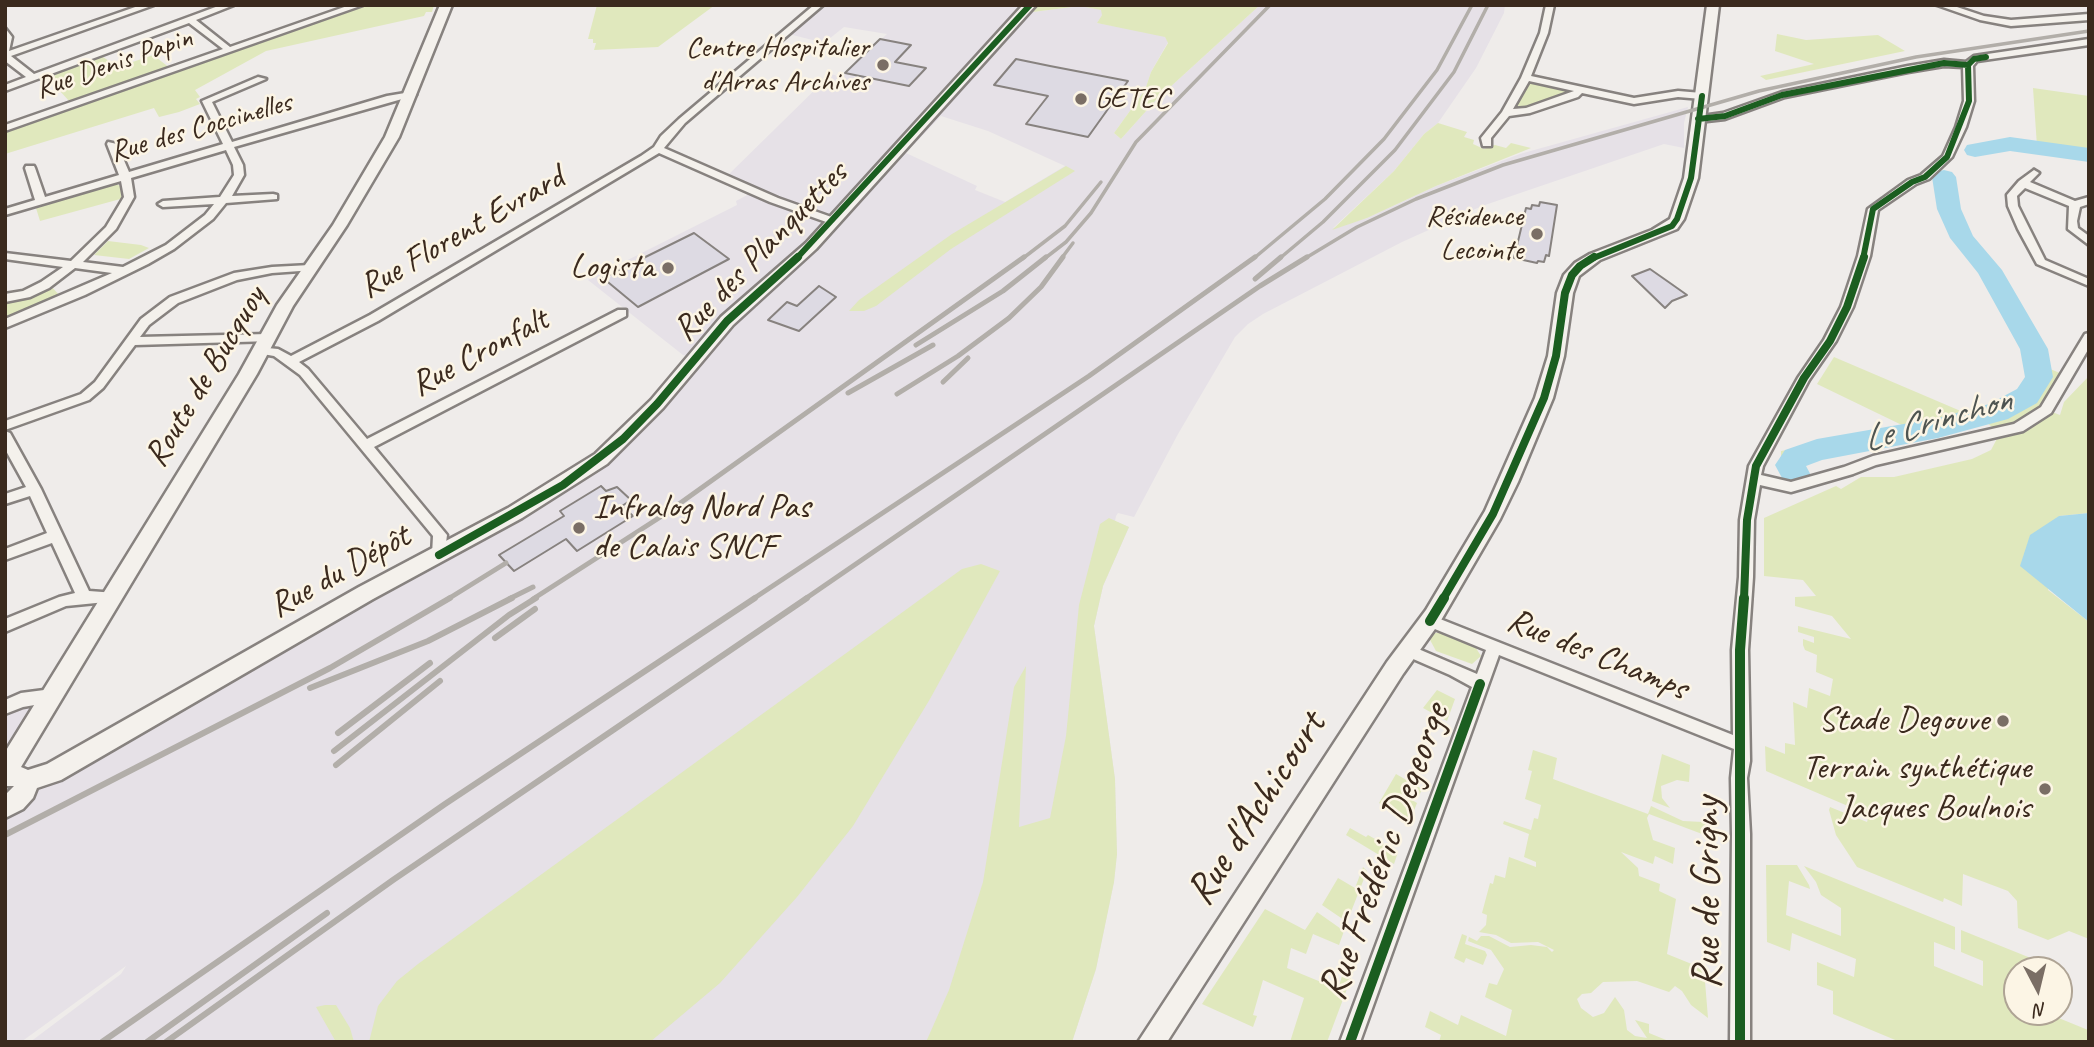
<!DOCTYPE html>
<meta charset="utf-8">
<style>
body{margin:0}
#map{position:relative;width:2094px;height:1047px;overflow:hidden;background:#efecea;font-family:Caveat,sans-serif}
canvas{display:block}
.frame{position:absolute;inset:0;border:7px solid #3b2a1e;pointer-events:none}
.north{position:absolute;left:2003px;top:956px;width:70px;height:70px;box-sizing:border-box;background:#fcf5e5;border:2px solid #afa495;border-radius:50%;rotate:173deg;font-size:19px;font-weight:700;line-height:28px;text-align:center;color:#3b2a1e}
.north::after{content:'';display:block;margin:auto;width:24px;height:32px;background:#7a6e65;clip-path:polygon(50% 0,100% 100%,50% 72%,0 100%)}
</style>
<div id="map">
<canvas width="2094" height="1047"></canvas>
<div class="frame"></div>
<div class="north">N</div>
</div>
<script>
const ctx = document.querySelector('canvas').getContext('2d');
ctx.lineJoin = 'round';
function fillPath(path, color) { ctx.fillStyle = color; ctx.fill(path, 'evenodd'); }
const toPath = rows => new Path2D(rows.map(r => 'M' + r).join(''));
function trace(path, color, width, dash) { ctx.strokeStyle = color; ctx.lineWidth = width; ctx.lineCap = dash ? 'butt' : 'round'; ctx.setLineDash(dash || []); ctx.stroke(path); }
function write(font, color, halo, rows, align = 'center') {
  ctx.font = font + ' Caveat,sans-serif'; ctx.lineWidth = 5; ctx.setLineDash([]); ctx.textBaseline = 'middle'; ctx.strokeStyle = halo; ctx.fillStyle = color; for (const [text, x, y, turn = 0] of rows) {
    ctx.save(); ctx.translate(x, y); ctx.rotate((+turn || 0) * Math.PI / 180); ctx.textAlign = isNaN(turn) ? turn : align; if (halo) ctx.strokeText(text, 0, 0); ctx.fillText(text, 0, 0); ctx.restore();
  }
}
fillPath(toPath([
 [819,5,1030,5,1025,11,1033,12,1080,6,1102,10,1102,15,1097,23,1159,33,1165,37,1168,42,1151,72,1145,90,1114,133,1121,139,1156,100,1260,5,1505,5,1504,13,1476,68,1438,123,1424,134,1394,171,1333,228,1367,218,1436,186,1520,154,1688,107,1684,123,1684,148,1664,144,1482,206,1402,242,1263,314,1248,324,1235,337,1178,434,1134,517,1118,513,1116,516,1115,521,1129,527,1103,586,1094,626,1115,779,1117,854,1114,882,1096,969,1072,1042,30,1042,121,974,126,966,21,1042,5,1042,5,792,582,472,694,358,683,355,588,280,737,205,736,201,753,192,724,179,831,74,841,77,887,34,844,27,824,43,785,33],
 [941,116,988,131,1065,166,1005,202,975,190,977,186,906,153],
 [52,696,5,780,5,707]
]), '#e6e1e7');
fillPath(toPath([
 [366,5,434,5,432,12,426,12,424,16,266,51,195,90,200,97,196,99,200,104,179,112,159,117,154,108,5,154,5,130],
 [597,5,715,5,658,47,594,50,596,43,593,43,593,39,588,39],
 [1038,5,1260,5,1156,100,1121,139,1114,133,1145,90,1151,72,1168,43,1165,37,1097,23,1102,15,1101,10,1080,6,1033,12],
 [1777,34,1806,40,1878,35,1905,51,1766,80,1760,76,1814,64,1775,51],
 [100,55,118,67,153,55,170,68,70,102,48,78],
 [1535,82,1565,89,1567,94,1529,107,1517,106,1529,83],
 [2033,88,2089,96,2089,157,2010,145,1977,151,1974,149,1996,143,2037,146],
 [1438,123,1467,132,1464,137,1474,140,1473,144,1484,149,1495,145,1506,148,1511,143,1531,148,1436,186,1367,218,1332,230,1394,171,1424,134],
 [1066,166,1075,171,951,249,876,306,864,311,849,311,859,300,952,234],
 [1946,176,1952,210,1962,235,1990,266,2008,291,2043,366,2067,376,2047,410,2060,415,2064,402,2089,376,2089,513,2059,516,2048,590,2089,622,2089,939,2069,931,2048,940,2018,928,2017,901,2008,891,1963,874,1962,906,1944,898,1943,902,1857,867,1836,835,1829,810,1830,807,1867,822,1869,815,1766,771,1765,746,1785,754,1785,743,1795,745,1793,702,1807,708,1809,688,1830,696,1833,679,1816,672,1817,655,1805,650,1803,645,1803,639,1814,643,1814,637,1798,632,1798,626,1851,639,1832,616,1795,606,1795,597,1816,596,1803,580,1764,576,1764,518,1836,486,1841,489,1861,477,1894,477,1972,459,1991,450,2000,433,1987,423,1843,452,1805,463,1801,470,1809,480,1794,484,1781,465,1781,451,1908,428,1817,384,1834,357,1970,415,2017,397,2035,378,2036,368,2031,350,1996,286,1958,236,1949,216,1938,177],
 [116,184,122,187,124,198,40,221,36,208],
 [108,241,141,245,149,248,129,259,94,255],
 [51,286,60,296,5,318,5,298],
 [1109,518,1129,527,1103,586,1094,626,1115,779,1117,854,1114,882,1096,969,1072,1042,926,1042,949,990,983,882,1014,687,1026,666,1019,827,1050,818,1066,736,1079,605,1100,524],
 [981,564,1000,571,930,699,853,826,797,897,720,983,650,1042,369,1042,378,1006,397,981,418,964,962,569],
 [1435,633,1445,633,1474,645,1481,656,1472,664,1436,651,1429,638],
 [1437,690,1455,699,1447,721,1423,708],
 [1533,750,1557,758,1553,779,1648,814,1651,806,1683,821,1703,822,1716,831,1718,840,1649,814,1647,818,1653,840,1675,848,1673,864,1655,856,1653,864,1621,852,1638,868,1639,876,1660,884,1659,891,1676,899,1667,954,1704,969,1708,1018,1691,1005,1682,991,1675,986,1669,992,1637,981,1603,982,1591,993,1582,994,1577,999,1581,1008,1593,1017,1604,1013,1615,997,1624,1010,1627,1030,1635,1036,1647,1038,1635,1020,1649,1024,1649,1033,1671,1042,1439,1042,1441,1035,1425,1027,1430,1011,1458,1025,1461,1015,1506,1036,1512,1010,1485,997,1489,983,1497,985,1504,969,1491,950,1468,941,1469,937,1477,941,1481,936,1489,936,1510,947,1531,945,1547,947,1552,952,1554,950,1538,942,1511,943,1496,935,1479,932,1486,925,1487,915,1482,913,1490,883,1493,884,1495,875,1505,878,1509,857,1536,867,1536,862,1524,857,1529,834,1503,824,1504,821,1531,830,1534,818,1538,819,1541,805,1525,799,1532,771,1528,770],
 [1662,754,1690,765,1689,782,1677,780,1661,786,1662,798,1670,808,1652,801],
 [1396,774,1422,789,1419,796,1405,788,1402,794,1417,803,1410,821,1379,803],
 [1350,828,1366,837,1368,835,1398,852,1394,864,1346,835],
 [1766,865,1797,865,1809,885,1810,889,1789,881,1786,915,1841,936,1841,908,1821,895,1816,882,1804,866,1955,927,1955,950,1934,942,1934,966,1983,986,1983,961,1961,952,1961,930,2063,971,2063,981,2059,979,2059,970,2017,970,2017,1012,2044,1012,2088,1030,2089,1042,1900,1042,1833,1014,1833,991,1817,985,1817,962,1854,977,1856,959,1792,933,1790,951,1767,942],
 [1363,867,1367,871,1347,922,1322,905,1338,878,1355,888],
 [1265,909,1305,930,1317,912,1344,931,1339,945,1313,934,1306,954,1291,948,1287,968,1338,989,1350,950,1360,954,1327,1042,1290,1042,1304,998,1263,980,1253,1015,1257,1016,1253,1027,1202,1004],
 [1462,934,1467,936,1465,944,1485,951,1487,955,1483,965,1466,958,1464,963,1454,958],
 [325,1005,336,1005,350,1028,354,1042,336,1042,316,1007]
]), '#e0e8bd');
fillPath(toPath([
 [2089,513,2089,622,2020,566,2030,535,2059,516]
]), '#a8d8ea');
fillPath(toPath([
 [2010,137,2089,148,2089,162,2010,151,1975,157,1967,155,1964,150,1967,145,2010,137],
 [1944,170,1952,172,1956,177,1961,209,1973,236,2002,270,2048,349,2053,377,2037,403,2008,419,1938,438,1822,460,1806,466,1814,481,1810,489,1799,492,1788,489,1775,465,1785,450,1817,439,1938,418,1989,404,2017,389,2025,377,2020,349,1978,273,1950,238,1937,209,1932,177,1936,172,1944,170]
]), '#a8d8ea');
const building = toPath([
 [880,39,911,45,895,62,926,68,909,86,845,73,880,39],
 [1016,59,1050,66,1128,81,1088,137,1026,124,1048,96,994,85,1016,59],
 [1540,202,1557,205,1549,256,1546,255,1544,262,1538,261,1537,263,1514,258,1526,208,1531,209,1532,205,1539,206,1540,202],
 [694,233,729,259,638,307,603,278,694,233],
 [1650,269,1670,283,1687,295,1672,301,1665,308,1632,276,1650,269],
 [819,286,836,297,799,331,768,320,787,302,797,306,819,286],
 [601,486,606,491,617,487,631,500,622,506,633,516,577,551,566,539,514,571,499,555,564,516,560,511,601,486]
]);
fillPath(building, '#dddae3');
trace(building, '#87827f', 2);
const street = toPath([
 [141,5,154,5,11,56,34,74,221,5,234,5,196,20,230,47,350,5,363,5,5,131,5,125,223,49,189,23,5,91,5,85,26,77,5,61,5,28,12,37,9,51,141,5],
 [814,5,823,5,685,123,664,148,778,198,837,219,837,223,829,223,770,202,659,153,378,321,299,362,308,369,367,439,618,310,626,310,626,316,374,447,447,535,444,559,434,559,432,555,433,536,300,375,274,356,257,353,255,350,257,347,278,349,291,356,370,315,641,156,654,147,661,136,679,119,814,5],
 [1546,5,1554,5,1548,33,1531,76,1634,98,1678,91,1702,93,1707,96,1702,99,1678,97,1634,104,1582,93,1578,97,1530,113,1509,116,1491,138,1491,146,1483,146,1481,138,1502,112,1521,78,1540,33,1546,5],
 [1529,81,1574,91,1526,108,1513,109,1529,81],
 [1937,5,1951,5,1984,16,2011,20,2089,14,2089,20,2011,26,1980,20,1937,5],
 [2089,39,2089,45,1977,61,1973,66,1974,101,1966,127,1952,157,1929,179,1916,184,1878,210,1870,256,1853,307,1836,341,1809,380,1763,466,1761,475,1791,482,1844,467,1873,456,2014,424,2041,407,2085,334,2089,333,2089,348,2051,413,2023,431,1876,465,1853,474,1791,492,1760,485,1754,520,1753,577,1748,650,1750,761,1747,778,1750,834,1750,1042,1730,1042,1732,834,1731,778,1734,749,1499,655,1360,1042,1340,1042,1472,687,1450,675,1404,655,1401,651,1404,647,1409,645,1477,674,1486,650,1425,625,1422,621,1425,617,1430,615,1435,617,1733,735,1732,650,1739,577,1740,520,1749,466,1798,378,1824,340,1841,307,1858,256,1868,209,1908,180,1921,175,1943,156,1956,127,1964,101,1963,67,1944,66,1908,72,1785,97,1725,119,1698,122,1695,121,1695,117,1723,113,1782,92,1908,66,1944,60,1966,62,1974,56,2089,39],
 [258,77,266,79,212,102,232,142,387,96,411,92,416,95,234,147,243,165,244,175,232,196,273,194,277,195,277,199,226,203,213,219,174,249,148,264,85,295,5,328,5,319,112,273,75,268,49,288,30,297,5,302,5,294,23,291,41,282,63,267,5,259,5,253,71,261,106,227,124,197,121,181,5,215,5,209,35,200,25,168,26,166,34,166,35,168,45,197,119,175,107,144,108,142,117,144,129,172,223,144,202,101,258,77],
 [226,150,233,165,234,175,220,197,163,201,158,204,163,207,214,204,205,215,166,245,123,267,83,262,116,229,134,197,131,178,226,150],
 [2034,170,2039,173,2030,182,2075,201,2089,197,2089,204,2080,207,2077,221,2078,228,2089,236,2089,245,2068,229,2069,206,2025,188,2017,196,2018,206,2045,260,2089,279,2089,286,2037,264,2018,229,2008,206,2007,195,2019,181,2034,170],
 [310,265,314,266,314,270,272,273,237,280,178,303,149,325,140,337,268,334,274,338,272,341,135,345,103,388,89,400,5,430,5,421,81,394,95,382,141,319,170,297,234,273,272,267,310,265],
 [5,431,10,433,41,489,89,591,116,593,118,597,116,601,66,606,5,632,5,619,59,597,75,593,52,543,5,560,5,549,47,533,30,496,5,504,5,494,26,487,5,449,5,431],
 [52,689,58,691,60,696,58,701,23,707,5,714,5,700,21,693,52,689]
]);
const secondary = toPath([
 [440,5,452,5,399,137,347,225,293,306,257,374,21,767,28,770,47,764,359,587,508,508,595,454,651,400,721,317,806,243,1023,5,1036,5,816,249,733,325,663,408,607,464,522,518,373,599,61,780,37,788,33,798,23,809,5,818,5,795,14,786,5,786,5,752,239,374,277,305,333,225,385,137,440,5],
 [1707,5,1719,5,1698,178,1684,219,1677,229,1600,260,1579,276,1573,293,1564,356,1553,398,1518,482,1500,519,1440,622,1403,674,1167,1042,1138,1042,1387,662,1426,610,1485,511,1535,398,1548,356,1557,293,1564,275,1575,263,1590,254,1652,230,1670,219,1684,178,1707,5]
]);
trace(street, '#87827f', 5);
trace(secondary, '#87827f', 5);
fillPath(street, '#f4f1ec');
fillPath(secondary, '#f4f1ec');
trace(toPath([
 [1022,259,1065,226,1101,182],
 [1044,259,1066,242,1091,213,1136,142,1270,5],
 [1061,259,1073,243],
 [1253,259,1325,199,1384,139,1437,70,1472,5],
 [1279,259,1323,222,1395,150,1454,72,1488,5],
 [1304,259,1357,227,1416,199,1503,165,1759,91,1916,57,2089,31]
]), '#b2aea9', 3.5);
trace(toPath([
 [1255,279,1281,257],
 [916,345,1003,291,1046,257],
 [943,382,968,358],
 [848,393,933,345],
 [897,394,958,356,1009,318,1041,287,1063,257],
 [448,599,506,563],
 [509,599,533,587],
 [533,599,665,514,1024,257],
 [753,599,1089,376,1255,257],
 [805,599,1260,286,1307,257]
]), '#b2aea9', 5);
trace(toPath([
 [495,638,535,609],
 [310,688,428,641,512,598],
 [338,733,430,663],
 [334,751,509,615,536,598],
 [336,765,440,681],
 [5,835,330,668,450,598],
 [102,1042,445,804,755,598],
 [147,1042,327,913],
 [166,1042,393,880,807,598]
]), '#b2aea9', 6);
trace(toPath([
 [1698,119,1725,116,1782,95,1944,63,1968,65,1974,59,1986,57],
 [796,259,1030,5],
 [1591,259,1672,226,1677,219,1691,178,1702,96],
 [1863,259,1873,209,1912,182,1925,177,1947,157,1969,101,1968,65]
]), '#1b5e20', 6);
trace(toPath([
 [439,555,563,485,623,439,657,404,727,321,798,257],
 [1443,599,1493,514,1544,398,1556,356,1565,293,1572,275,1580,266,1594,257],
 [1744,599,1747,520,1756,466,1804,378,1830,341,1847,307,1864,257]
]), '#1b5e20', 8);
trace(toPath([
 [1430,621,1444,598],
 [1350,1042,1480,684],
 [1740,1042,1740,650,1744,598]
]), '#1b5e20', 10);
for (const [x, y, r, color] of [
 [883,65,7,"#7a6e65"],
 [1081,99,7,"#7a6e65"],
 [1537,234,7,"#7a6e65"],
 [668,268,7,"#7a6e65"],
 [579,528,7,"#7a6e65"],
 [2003,721,7,"#7a6e65"],
 [2045,789,7,"#7a6e65"]
]) { const dot = new Path2D(); dot.arc(x, y, r, 0, 2 * Math.PI); ctx.fillStyle = color; ctx.fill(dot); trace(dot, '#fcf5e5', 2.5); }
write('30px', '#3b2a1e', '#fcf5e5', [
 ["Centre Hospitalier",869,48],
 ["d'Arras Archives",869,82],
 ["GETEC",1095,99,"left"],
 ["Résidence",1523,217],
 ["Lecointe",1523,251]
], 'right');
write('30px', '#3b2a1e', '#fcf5e5', [
 ["Rue Denis Papin",114,64,-19],
 ["Rue des Coccinelles",201,128,-16]
]);
write('35px', '#3b2a1e', '#fcf5e5', [
 ["Rue Florent Evrard",462,233,-30],
 ["Rue des Planquettes",761,252,-46],
 ["Rue Cronfalt",480,353,-28],
 ["Route de Bucquoy",206,377,-59],
 ["Rue du Dépôt",340,572,-29],
 ["Rue des Champs",1597,655,22]
]);
write('35px', '#3b2a1e', '#fcf5e5', [
 ["Logista",654,268],
 ["Infralog Nord Pas",593,508,"left"],
 ["de Calais SNCF",593,548,"left"],
 ["Stade Degouve",1989,721],
 ["Terrain synthétique",2031,769],
 ["Jacques Boulnois",2031,809]
], 'right');
write('italic 37px', '#4e5451', '#fcf5e5', [
 ["Le Crinchon",1937,421,-16]
]);
write('42px', '#3b2a1e', '#fcf5e5', [
 ["Rue d'Achicourt",1257,809,-57],
 ["Rue Frédéric Degeorge",1385,852,-70],
 ["Rue de Grigny",1708,893,-90]
]);
</script>
